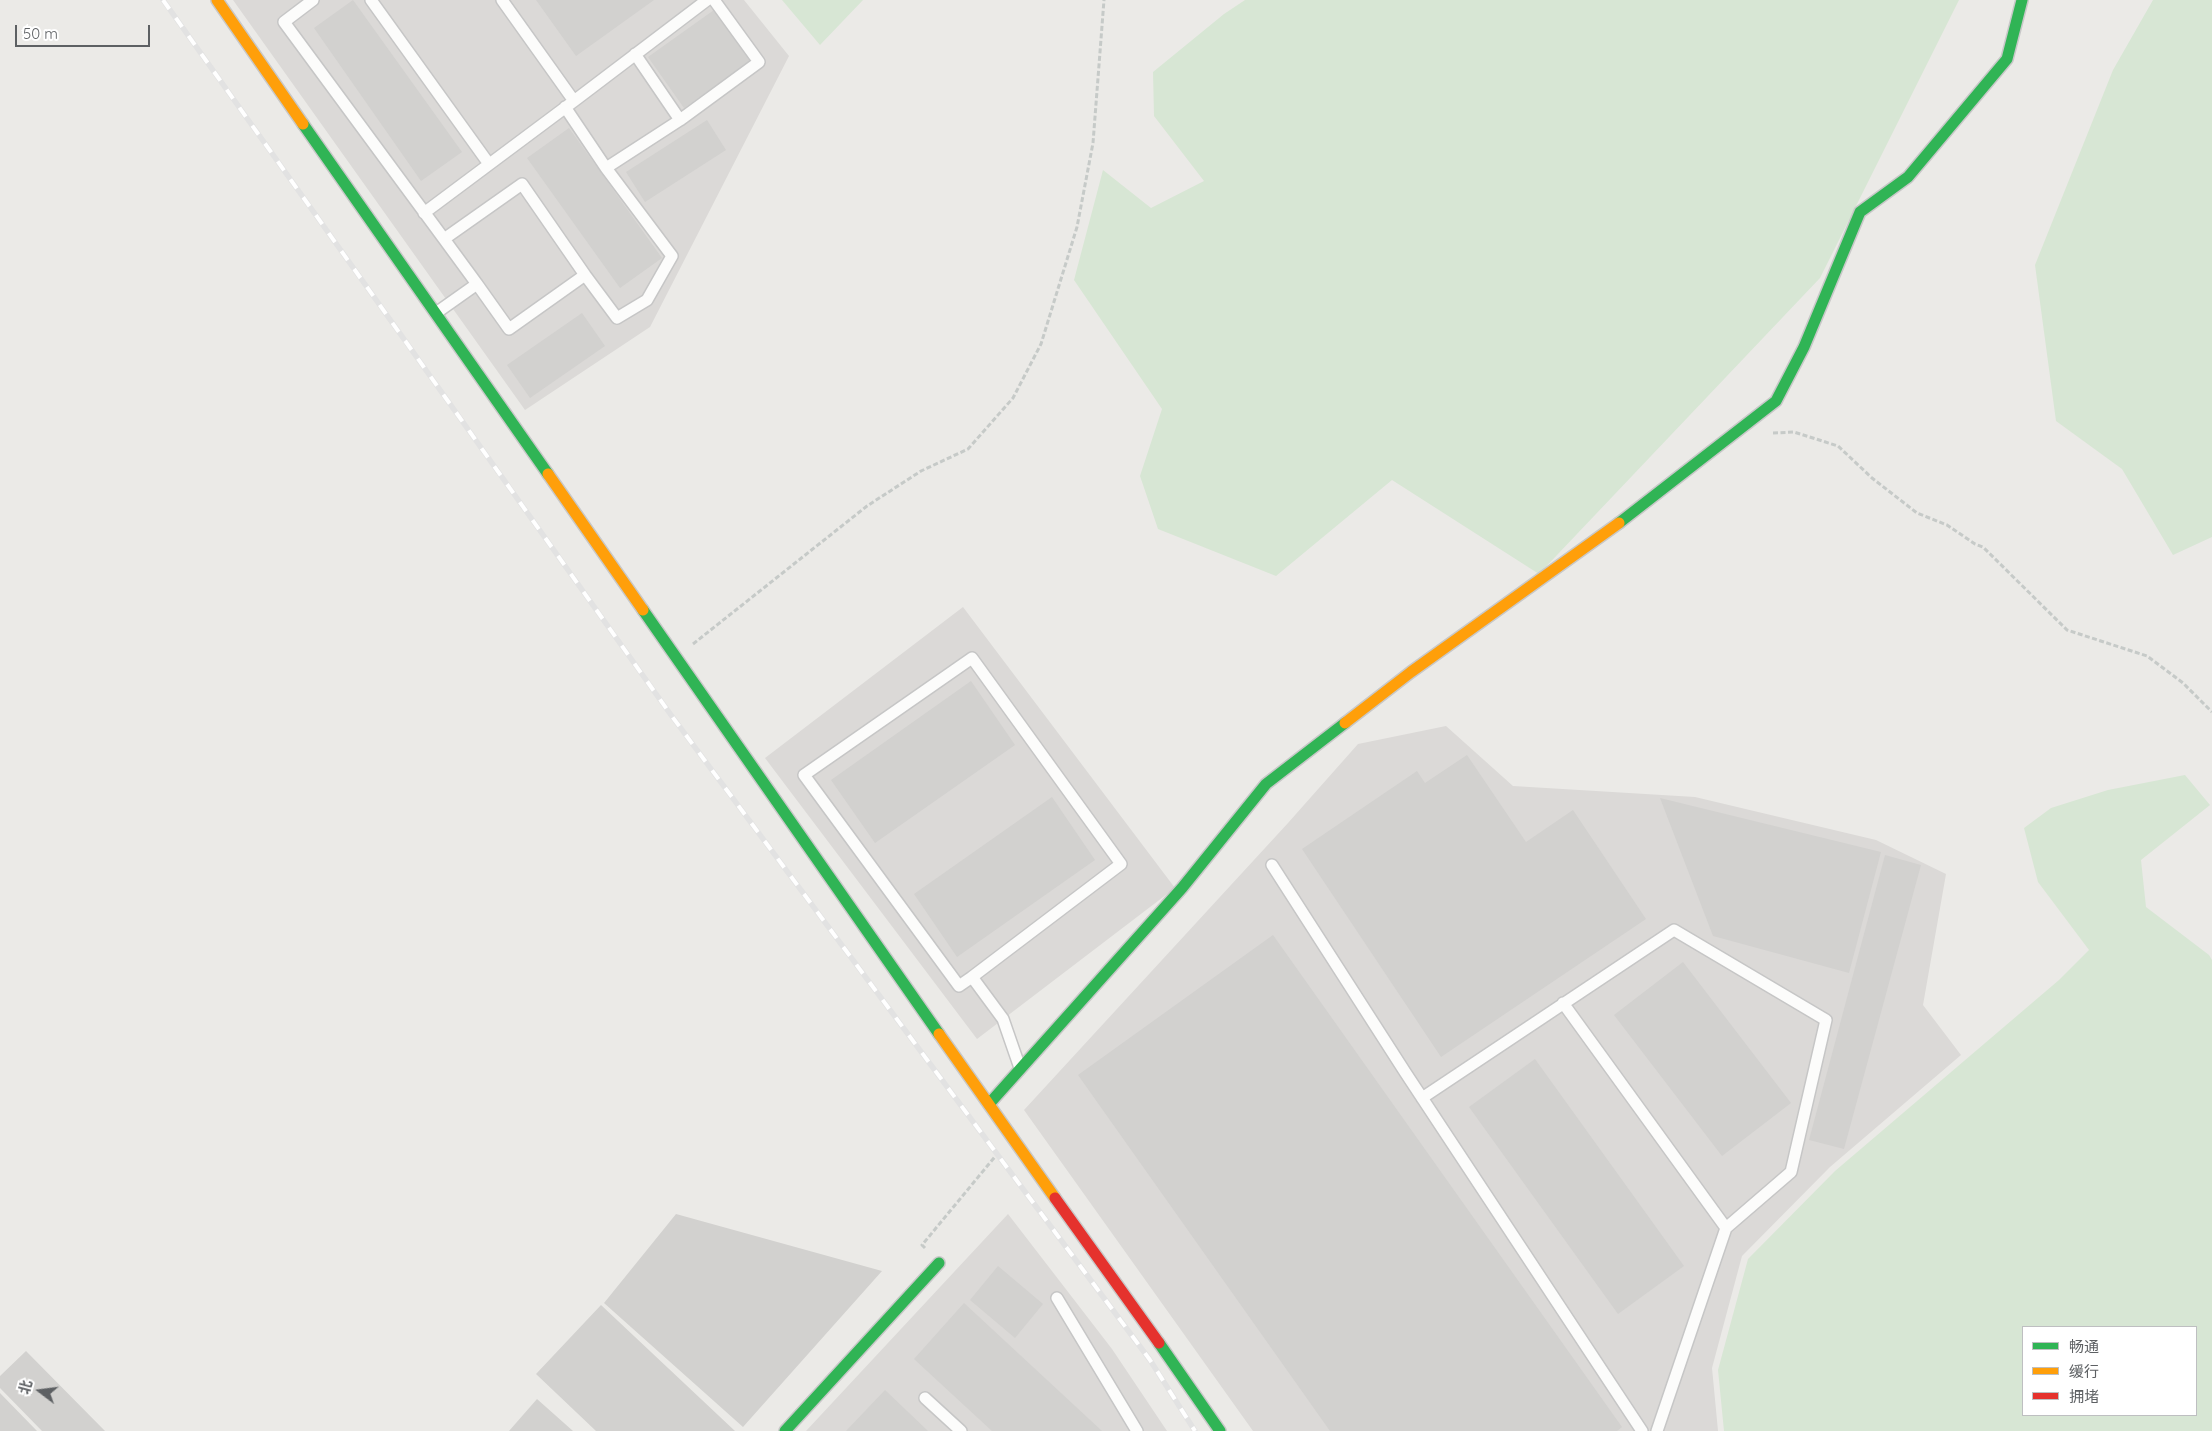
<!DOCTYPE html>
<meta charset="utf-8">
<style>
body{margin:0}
#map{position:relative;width:2212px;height:1431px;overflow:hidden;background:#ebeae7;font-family:Quicksand,"Noto Sans SC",sans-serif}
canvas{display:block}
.legend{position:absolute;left:2022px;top:1326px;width:175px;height:90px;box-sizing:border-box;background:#fff;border:1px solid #bebfc1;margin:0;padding:6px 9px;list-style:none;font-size:15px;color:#5d6063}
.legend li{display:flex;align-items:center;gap:10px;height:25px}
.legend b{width:25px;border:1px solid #bebfc1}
.north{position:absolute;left:15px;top:1366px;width:50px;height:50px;-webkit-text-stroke:4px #fff;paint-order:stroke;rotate:285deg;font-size:14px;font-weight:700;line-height:20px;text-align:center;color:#5d6063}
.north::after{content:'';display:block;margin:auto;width:18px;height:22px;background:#5d6063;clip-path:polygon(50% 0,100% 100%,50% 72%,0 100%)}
.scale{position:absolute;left:15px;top:25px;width:135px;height:22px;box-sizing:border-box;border:2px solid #5d6063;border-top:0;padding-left:6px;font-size:15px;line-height:18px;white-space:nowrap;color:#5d6063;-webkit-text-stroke:4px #fff;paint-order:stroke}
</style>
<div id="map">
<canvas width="2212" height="1431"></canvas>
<ul class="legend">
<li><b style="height:6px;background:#30b455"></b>畅通</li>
<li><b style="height:6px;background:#ff9f0a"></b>缓行</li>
<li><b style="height:6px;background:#e5322d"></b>拥堵</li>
</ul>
<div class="north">北</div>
<div class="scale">50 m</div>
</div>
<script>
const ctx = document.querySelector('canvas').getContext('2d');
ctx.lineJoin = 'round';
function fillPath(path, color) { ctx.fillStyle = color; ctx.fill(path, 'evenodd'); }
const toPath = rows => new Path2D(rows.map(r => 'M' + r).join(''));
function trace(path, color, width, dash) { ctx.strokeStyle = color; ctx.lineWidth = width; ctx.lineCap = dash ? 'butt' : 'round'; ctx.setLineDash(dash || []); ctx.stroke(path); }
fillPath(toPath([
 [233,0,744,0,789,56,650,327,525,410],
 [963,607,1175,888,977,1039,765,758],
 [1446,726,1513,786,1695,797,1876,840,1946,874,1923,1005,1961,1055,1830,1167,1742,1256,1712,1368,1718,1431,1253,1431,1024,1110,1288,823,1358,744],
 [1008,1214,1112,1349,1167,1431,806,1431]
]), '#dbd9d7');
fillPath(toPath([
 [782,0,863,0,820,45],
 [1245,0,1959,0,1820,278,1539,574,1392,480,1276,576,1158,529,1140,476,1162,409,1074,280,1103,170,1151,208,1204,181,1154,116,1153,72,1224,14],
 [2153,0,2212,0,2212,537,2173,555,2122,469,2056,421,2035,265,2113,70],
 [2185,775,2210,805,2141,860,2146,907,2209,955,2212,960,2212,1431,1724,1431,1718,1370,1748,1259,1835,1171,2059,980,2089,950,2038,882,2024,828,2051,808,2108,790],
 [2023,1327,2196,1327,2196,1415,2023,1415]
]), '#d7e6d4');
fillPath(toPath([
 [353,0,462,152,421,181,314,28],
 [536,0,654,0,576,56],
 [714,10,750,61,684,108,648,57],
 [707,120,726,150,645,202,626,172],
 [569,128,662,258,620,288,527,158],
 [582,313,605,346,530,398,507,365],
 [971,681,1015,745,875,843,831,780],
 [1467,755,1526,842,1573,810,1646,919,1441,1057,1302,849,1417,771,1425,783],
 [1052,797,1095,860,957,957,914,894],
 [1660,798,1881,852,1849,973,1713,936],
 [1885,855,1921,865,1844,1149,1809,1140],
 [1273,935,1622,1427,1617,1431,1330,1431,1078,1075],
 [1683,962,1791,1103,1722,1156,1614,1015],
 [1535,1059,1684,1266,1618,1314,1469,1107],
 [676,1214,882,1271,743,1427,604,1303],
 [998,1266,1043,1304,1015,1338,970,1300],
 [964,1303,1102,1431,992,1431,914,1359],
 [601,1305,735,1431,596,1431,536,1374],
 [26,1351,105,1431,42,1431,0,1388,0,1376],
 [885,1390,928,1431,846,1431],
 [0,1393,37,1431,0,1431],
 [537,1399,573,1431,509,1431]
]), '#d2d1cf');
const lane = toPath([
 [313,0,284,22,444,239],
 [371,0,489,164],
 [574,101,707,0],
 [565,107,606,168,680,120,635,54],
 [680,120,759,62,714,0],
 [424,213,574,101,502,0],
 [585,275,617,318,647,300,672,256,606,168],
 [436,313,477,284,509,329,585,275,522,184,444,239,477,284],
 [1272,865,1405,1072,1642,1431],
 [972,977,959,986,804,775,972,658,1121,864,972,977,1003,1019,1020,1068],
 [1563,1003,1726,1228,1657,1431],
 [1422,1098,1674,930,1826,1020,1791,1172,1726,1228],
 [1057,1298,1137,1431],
 [925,1398,961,1431]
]);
const fast = toPath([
 [303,124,548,474],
 [1619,523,1776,401,1804,347,1860,212,1908,177,2007,59,2022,0],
 [643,610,939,1034],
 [989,1104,1182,888,1266,784,1345,723],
 [1159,1343,1220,1431],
 [785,1431,939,1263]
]);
const slow = toPath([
 [217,0,303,124],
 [548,474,643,610],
 [1345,723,1411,672,1619,523],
 [939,1034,1055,1198]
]);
const jam = toPath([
 [1055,1198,1159,1343]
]);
trace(lane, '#c6c6c6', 14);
trace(fast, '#c8c8c8', 14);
trace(slow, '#c8c8c8', 14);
trace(jam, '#c8c8c8', 14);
trace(toPath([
 [1773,433,1794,432,1838,446,1872,478,1917,513,1947,525,1975,544,1983,547,2067,630,2147,656,2183,683,2212,712],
 [693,644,867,506,921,471,968,449,1013,398,1041,344,1077,227,1093,143,1104,0],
 [925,1248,922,1245,998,1153]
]), '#c6cac8', 3, [5, 2.5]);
trace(lane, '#fcfcfb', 11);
trace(fast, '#30b455', 11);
trace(slow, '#ff9f0a', 11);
trace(jam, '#e5322d', 11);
const rail = toPath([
 [163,0,671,715,1150,1360,1195,1431]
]);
trace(rail, '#e2e2e2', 5.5);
trace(rail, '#fff', 4, [11]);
</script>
